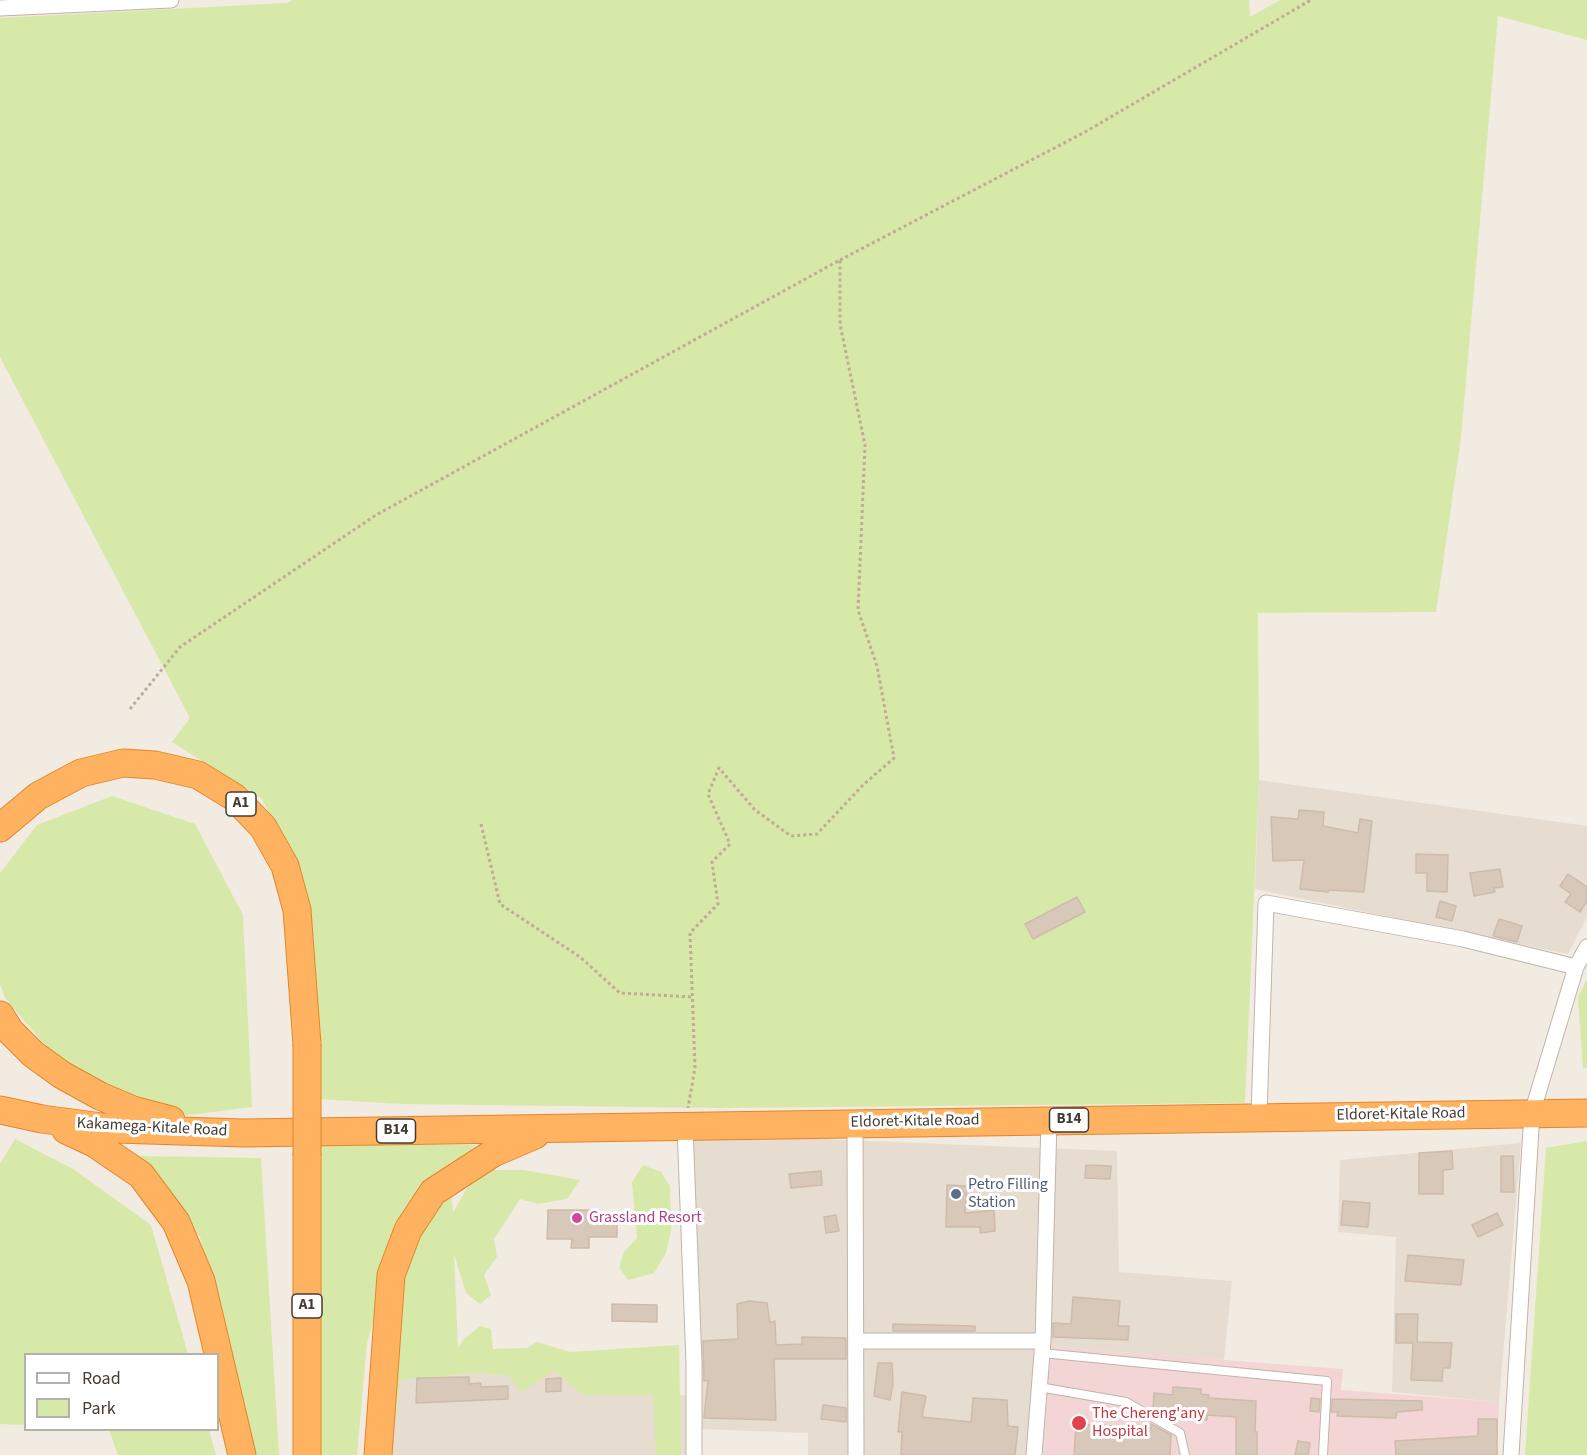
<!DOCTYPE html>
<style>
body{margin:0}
#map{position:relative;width:1587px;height:1455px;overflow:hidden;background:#f2ebe2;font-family:"Source Sans 3",sans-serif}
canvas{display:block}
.legend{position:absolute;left:24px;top:1353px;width:195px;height:78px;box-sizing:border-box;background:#fff;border:2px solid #b4b1ad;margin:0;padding:8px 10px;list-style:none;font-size:18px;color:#443b33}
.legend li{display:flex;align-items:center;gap:12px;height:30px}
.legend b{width:30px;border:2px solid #b4b1ad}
</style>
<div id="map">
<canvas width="1587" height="1455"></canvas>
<ul class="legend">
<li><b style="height:8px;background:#fff"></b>Road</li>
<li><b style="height:16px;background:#d6e9a8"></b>Park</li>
</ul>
</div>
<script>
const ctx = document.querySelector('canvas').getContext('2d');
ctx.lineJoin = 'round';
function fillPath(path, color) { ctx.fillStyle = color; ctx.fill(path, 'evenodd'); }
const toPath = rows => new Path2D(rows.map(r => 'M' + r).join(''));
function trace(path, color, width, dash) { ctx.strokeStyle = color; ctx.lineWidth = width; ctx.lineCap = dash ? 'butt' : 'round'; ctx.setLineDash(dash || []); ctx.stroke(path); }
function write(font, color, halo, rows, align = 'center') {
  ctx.font = font + ' "Source Sans 3",sans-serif'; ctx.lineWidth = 6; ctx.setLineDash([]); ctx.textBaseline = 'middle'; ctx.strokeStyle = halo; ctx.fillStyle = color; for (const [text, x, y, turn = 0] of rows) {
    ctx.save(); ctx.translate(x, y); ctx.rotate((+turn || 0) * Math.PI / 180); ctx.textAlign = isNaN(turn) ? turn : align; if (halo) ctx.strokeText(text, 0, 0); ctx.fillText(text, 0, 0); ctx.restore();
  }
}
fillPath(toPath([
 [1259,780,1587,826,1587,917,1568,954,1255,889],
 [693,1134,1117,1151,1119,1272,1232,1281,1224,1360,1051,1347,1044,1455,808,1455,808,1433,701,1429],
 [1521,1143,1499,1402,1392,1392,1396,1237,1338,1232,1340,1160],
 [554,1370,583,1395,686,1395,686,1455,389,1455,401,1380,478,1373,510,1376,521,1391]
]), '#e7dcd0');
fillPath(toPath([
 [1051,1347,1343,1369,1341,1390,1499,1402,1497,1455,1044,1455]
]), '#f4d5d5');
fillPath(toPath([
 [293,0,1249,0,1250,17,1280,0,1587,0,1587,40,1498,16,1461,437,1436,612,1258,613,1259,780,1245,1103,723,1108,401,1104,319,1099,304,881,262,799,172,742,190,718,0,357,0,18,287,3],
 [112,796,195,824,243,915,252,1107,181,1116,97,1084,50,1051,5,998,0,984,0,873,37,825],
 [1587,979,1587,1068,1583,1069,1578,997],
 [15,1139,73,1169,151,1225,188,1354,26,1354,25,1425,0,1424,0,1164],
 [1587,1141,1587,1455,1525,1455,1546,1148],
 [321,1144,476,1145,407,1205,367,1343,357,1455,313,1455],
 [136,1156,261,1158,279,1455,247,1455,200,1237],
 [643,1165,661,1172,670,1186,671,1230,666,1253,654,1273,628,1280,619,1267,624,1252,637,1238,632,1182],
 [487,1170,523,1170,580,1180,567,1199,538,1204,520,1199,494,1239,497,1257,484,1275,491,1295,480,1304,466,1293,454,1254,458,1349,463,1340,480,1326,491,1329,493,1349,527,1348,537,1342,570,1352,679,1345,681,1455,656,1455,653,1395,583,1395,554,1371,521,1392,509,1376,478,1373,401,1380,391,1443,401,1294,415,1240,451,1192,453,1212,469,1185],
 [109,1430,209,1430,216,1455,118,1455]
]), '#d6e9a8');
const building = toPath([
 [1299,810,1324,812,1323,826,1358,833,1360,819,1372,821,1364,892,1329,890,1328,892,1300,889,1304,860,1273,861,1271,817,1298,819,1299,810],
 [1416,854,1448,855,1447,892,1427,891,1427,873,1416,873,1416,854],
 [1500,869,1503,887,1494,888,1495,892,1474,896,1470,873,1500,869],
 [1568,874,1587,887,1587,901,1580,912,1565,902,1571,894,1560,886,1568,874],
 [1077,897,1085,912,1033,939,1025,924,1077,897],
 [1440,901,1456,906,1452,921,1436,917,1440,901],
 [1499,919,1522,926,1517,942,1493,936,1499,919],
 [1452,1151,1453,1169,1443,1170,1443,1194,1419,1194,1419,1153,1452,1151],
 [1501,1156,1513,1156,1514,1192,1501,1192,1501,1156],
 [1086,1165,1111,1166,1110,1179,1085,1178,1086,1165],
 [821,1171,822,1185,791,1188,789,1174,821,1171],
 [947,1185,967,1186,965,1213,994,1210,995,1231,980,1233,980,1227,946,1227,947,1185],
 [1343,1201,1370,1203,1368,1227,1341,1225,1343,1201],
 [548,1210,599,1210,602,1215,617,1216,617,1237,589,1237,589,1248,571,1248,572,1239,547,1239,548,1210],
 [1497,1213,1503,1225,1478,1237,1472,1225,1497,1213],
 [836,1215,839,1231,826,1233,824,1217,836,1215],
 [1408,1255,1464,1260,1461,1285,1405,1281,1408,1255],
 [1073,1297,1120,1301,1118,1326,1129,1326,1128,1340,1053,1337,1053,1323,1071,1324,1073,1297],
 [749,1301,767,1303,770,1323,775,1321,776,1345,802,1344,802,1337,846,1338,846,1359,774,1359,776,1420,704,1418,708,1380,704,1381,703,1341,738,1339,737,1304,749,1301],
 [612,1304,657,1305,657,1322,612,1321,612,1304],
 [1396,1314,1418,1314,1417,1342,1452,1343,1450,1368,1443,1368,1442,1381,1411,1380,1413,1343,1396,1343,1396,1314],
 [893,1324,975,1326,975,1331,893,1331,893,1324],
 [878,1363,892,1363,893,1384,890,1400,874,1396,878,1363],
 [469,1377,469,1384,481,1383,481,1387,508,1386,508,1399,416,1403,417,1378,469,1377],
 [561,1378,561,1391,546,1392,546,1379,561,1378],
 [1173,1387,1201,1389,1201,1394,1209,1395,1208,1398,1256,1401,1255,1432,1257,1432,1257,1455,1236,1455,1236,1417,1207,1415,1207,1420,1172,1417,1172,1421,1153,1410,1154,1393,1173,1395,1173,1387],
 [902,1392,926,1396,922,1417,971,1422,973,1398,1007,1400,1008,1426,1018,1427,1015,1455,901,1455,902,1432,898,1432,902,1392],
 [1311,1398,1320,1399,1319,1412,1310,1411,1311,1398],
 [1332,1399,1422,1401,1422,1410,1397,1412,1396,1418,1337,1416,1338,1412,1331,1412,1332,1399],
 [823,1405,846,1408,846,1422,821,1419,823,1405],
 [1478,1419,1497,1419,1497,1455,1396,1455,1395,1441,1478,1436,1478,1419],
 [1076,1424,1151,1428,1151,1424,1171,1435,1170,1455,1074,1455,1076,1424],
 [1298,1441,1310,1443,1308,1455,1295,1455,1298,1441]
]);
fillPath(building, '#d7c8ba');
trace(building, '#cfbbaa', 1.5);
const lane = toPath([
 [1042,1353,1327,1381,1323,1455],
 [1039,1387,1126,1402,1180,1433,1185,1455]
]);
const street = toPath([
 [0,8,171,0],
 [1259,1116,1266,903,1463,939,1576,967],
 [855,1123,856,1455],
 [685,1127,694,1363,694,1455],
 [857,1341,1043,1341],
 [1034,1455,1043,1341,1049,1120],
 [1511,1455,1532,1113,1576,967,1587,947]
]);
const highway = toPath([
 [0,828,38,796,81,773,123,763,155,765,198,775,234,797,263,827,285,866,297,910,307,1044],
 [0,1015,10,1031,33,1054,62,1075,100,1096,133,1110,171,1120],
 [0,1110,42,1119,117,1129,243,1133,1587,1113],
 [66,1130,94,1143,141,1175,176,1222,201,1281,242,1455],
 [307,1455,307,1156],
 [378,1455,391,1275,408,1230,433,1192,493,1153,535,1135]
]);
trace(lane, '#c1b4a8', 10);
trace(street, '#c1b4a8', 17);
trace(highway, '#e5842a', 29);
trace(toPath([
 [840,260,1085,132,1311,0],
 [130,709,180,647,376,515,840,260,840,324,865,445,858,610,877,666,894,758,863,785,817,834,791,836,755,810,719,768,708,794,730,844,712,862,718,904,690,933,695,1068,688,1108],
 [481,824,500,904,580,957,620,993,692,997]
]), '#c1ab95', 3, [3, 3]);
trace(lane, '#fff', 8);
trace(street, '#fff', 15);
trace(highway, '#ffb361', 27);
const highwayBridge = toPath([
 [307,1156,307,1044]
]);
trace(highwayBridge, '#e5842a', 29, []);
trace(highwayBridge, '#ffb361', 27);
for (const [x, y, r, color] of [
 [956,1194,6,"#5c6f8a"],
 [577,1218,6,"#d1479c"],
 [1079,1423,8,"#e0444e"]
]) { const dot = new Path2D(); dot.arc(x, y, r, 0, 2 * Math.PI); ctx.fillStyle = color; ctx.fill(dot); trace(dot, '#fff', 2); }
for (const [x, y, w] of [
 [241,804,30],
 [1069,1120,39],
 [396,1131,39],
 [307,1306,30]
]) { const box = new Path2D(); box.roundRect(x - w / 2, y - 12, w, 24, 4.5); ctx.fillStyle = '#fff'; ctx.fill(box); trace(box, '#443b33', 1.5); }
write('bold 15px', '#443b33', null, [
 ["A1",241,804],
 ["B14",1069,1120],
 ["B14",396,1131],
 ["A1",307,1306]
]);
write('16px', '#443b33', '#fff', [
 ["Eldoret-Kitale Road",1401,1115,-1],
 ["Eldoret-Kitale Road",915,1122,-1],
 ["Kakamega-Kitale Road",152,1128,3]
]);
write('16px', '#4e5e75', '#fff', [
 ["Petro Filling",968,1185],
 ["Station",968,1203]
], 'left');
write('16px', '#b23c85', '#fff', [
 ["Grassland Resort",589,1218]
], 'left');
write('16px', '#be3a42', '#fff', [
 ["The Chereng'any",1092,1414],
 ["Hospital",1092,1432]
], 'left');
</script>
